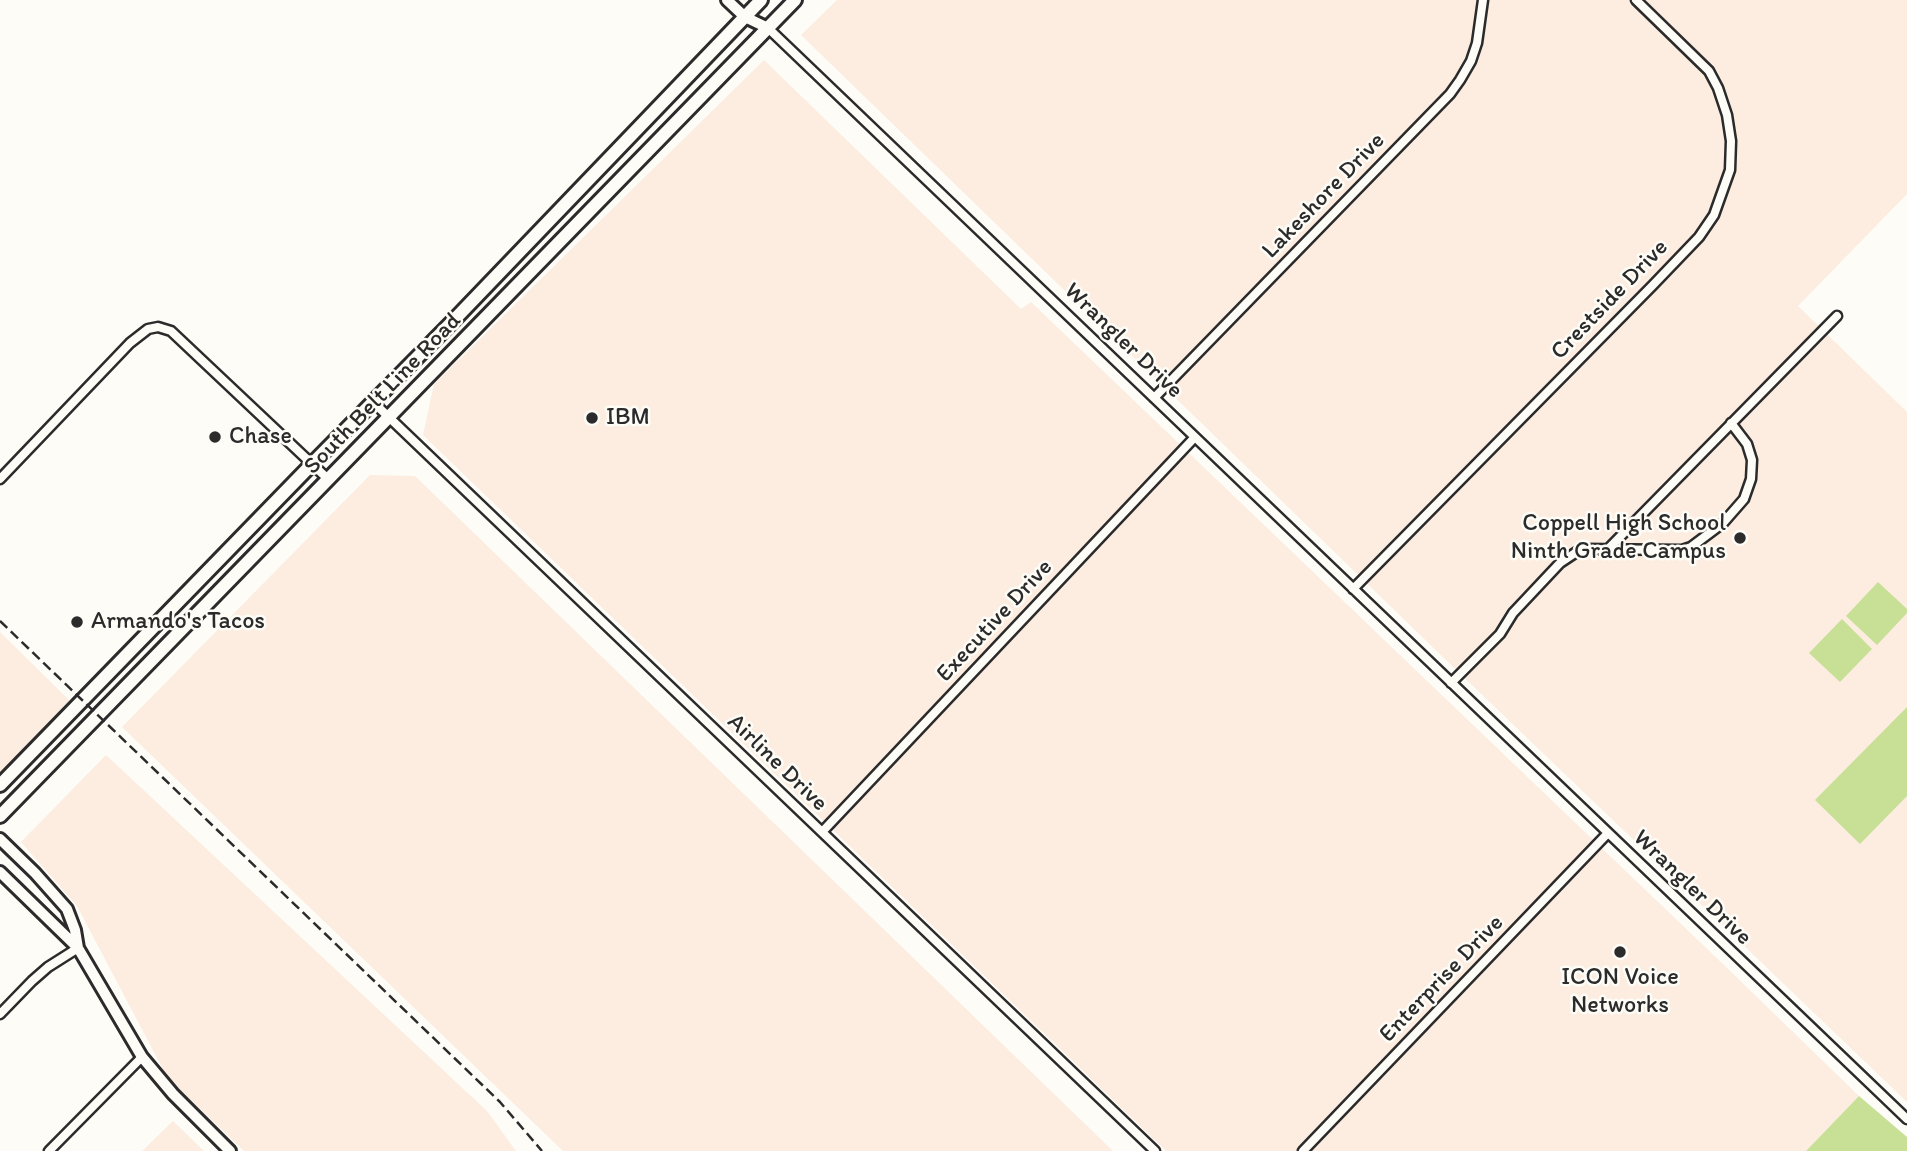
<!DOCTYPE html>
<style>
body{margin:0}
canvas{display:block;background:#fdfcf7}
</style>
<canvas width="1907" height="1151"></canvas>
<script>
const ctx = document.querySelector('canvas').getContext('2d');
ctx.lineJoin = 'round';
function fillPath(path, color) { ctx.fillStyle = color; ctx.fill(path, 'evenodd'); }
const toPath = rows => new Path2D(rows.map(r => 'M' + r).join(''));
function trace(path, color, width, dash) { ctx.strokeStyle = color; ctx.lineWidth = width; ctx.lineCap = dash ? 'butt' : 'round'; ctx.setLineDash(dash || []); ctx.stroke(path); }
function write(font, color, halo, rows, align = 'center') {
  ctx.font = font + ' Itim,sans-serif'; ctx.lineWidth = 5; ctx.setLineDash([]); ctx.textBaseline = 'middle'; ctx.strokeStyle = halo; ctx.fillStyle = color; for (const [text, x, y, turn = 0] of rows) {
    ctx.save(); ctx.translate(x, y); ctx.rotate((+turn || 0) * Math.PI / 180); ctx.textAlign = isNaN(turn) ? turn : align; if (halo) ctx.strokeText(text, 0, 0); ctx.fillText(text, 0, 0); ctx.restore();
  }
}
fillPath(toPath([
 [837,0,1907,0,1907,194,1798,306,1907,412,1907,1102,1450,664,801,35],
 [764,60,1021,309,1031,302,1725,966,1859,1096,1806,1151,1166,1151,423,435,434,384],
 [370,475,415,476,1113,1151,563,1151,122,727],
 [0,632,71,702,0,774],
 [106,755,487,1111,516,1151,244,1151,167,1077,77,906,21,842],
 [173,1121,204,1151,142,1151]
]), '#fcede0');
fillPath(toPath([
 [1878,582,1907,609,1907,613,1877,645,1846,616],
 [1842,619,1872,649,1840,682,1809,653],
 [1907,707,1907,796,1860,844,1815,800],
 [1859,1096,1907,1137,1907,1151,1806,1151]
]), '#c8e096');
const street = toPath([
 [768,28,1907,1119],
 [1154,398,1450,94,1460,80,1471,61,1477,43,1483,0],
 [373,402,1155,1151],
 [0,479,130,343,148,329,158,327,171,331,329,480],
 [1609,548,1837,316],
 [1353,589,1653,285,1699,237,1714,215,1730,170,1731,141,1727,115,1718,88,1709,71,1636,0],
 [1451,683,1500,634,1513,613,1560,563,1581,549,1682,550,1691,547,1723,523,1744,499,1751,479,1752,460,1747,444,1731,423],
 [822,832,1195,437],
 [0,1014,32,981,48,967,78,948],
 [49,1151,142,1057],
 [1303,1151,1608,833]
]);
const secondary = toPath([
 [727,0,745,17,768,28],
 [0,839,35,873,67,909,75,930,78,948],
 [0,872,78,948,142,1057,173,1094,230,1151]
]);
const primary = toPath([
 [0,785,313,463,454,320,761,0],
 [0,816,795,0]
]);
trace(street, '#2b2b2b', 13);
trace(secondary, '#2b2b2b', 16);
trace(primary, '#2b2b2b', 18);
trace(street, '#fdfcf7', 8);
trace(secondary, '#fdfcf7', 10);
trace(primary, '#fdfcf7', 12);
trace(toPath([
 [0,621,500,1102,542,1151]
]), '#2b2b2b', 2.5, [10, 5]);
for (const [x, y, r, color] of [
 [592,418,7,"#2b2b2b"],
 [215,437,7,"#2b2b2b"],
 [1740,538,7,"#2b2b2b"],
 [77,622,7,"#2b2b2b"],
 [1620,952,7,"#2b2b2b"]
]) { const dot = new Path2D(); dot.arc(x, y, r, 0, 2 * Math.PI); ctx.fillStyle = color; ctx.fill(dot); trace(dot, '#fdfcf7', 2.5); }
write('24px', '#2b2b2b', '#fdfcf7', [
 ["Lakeshore Drive",1324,196,-46],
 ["Crestside Drive",1610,300,-46],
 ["Wrangler Drive",1123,341,44],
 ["South Belt Line Road",383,394,-46],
 ["Executive Drive",995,621,-47],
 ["Airline Drive",777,763,44],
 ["Wrangler Drive",1692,888,44],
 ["Enterprise Drive",1442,979,-46]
]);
write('24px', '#2b2b2b', '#fdfcf7', [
 ["IBM",606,418],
 ["Chase",229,437],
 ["Coppell High School",1726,524,"right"],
 ["Ninth Grade Campus",1726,552,"right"],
 ["Armando's Tacos",91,622],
 ["ICON Voice",1620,978,"center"],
 ["Networks",1620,1006,"center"]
], 'left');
</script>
